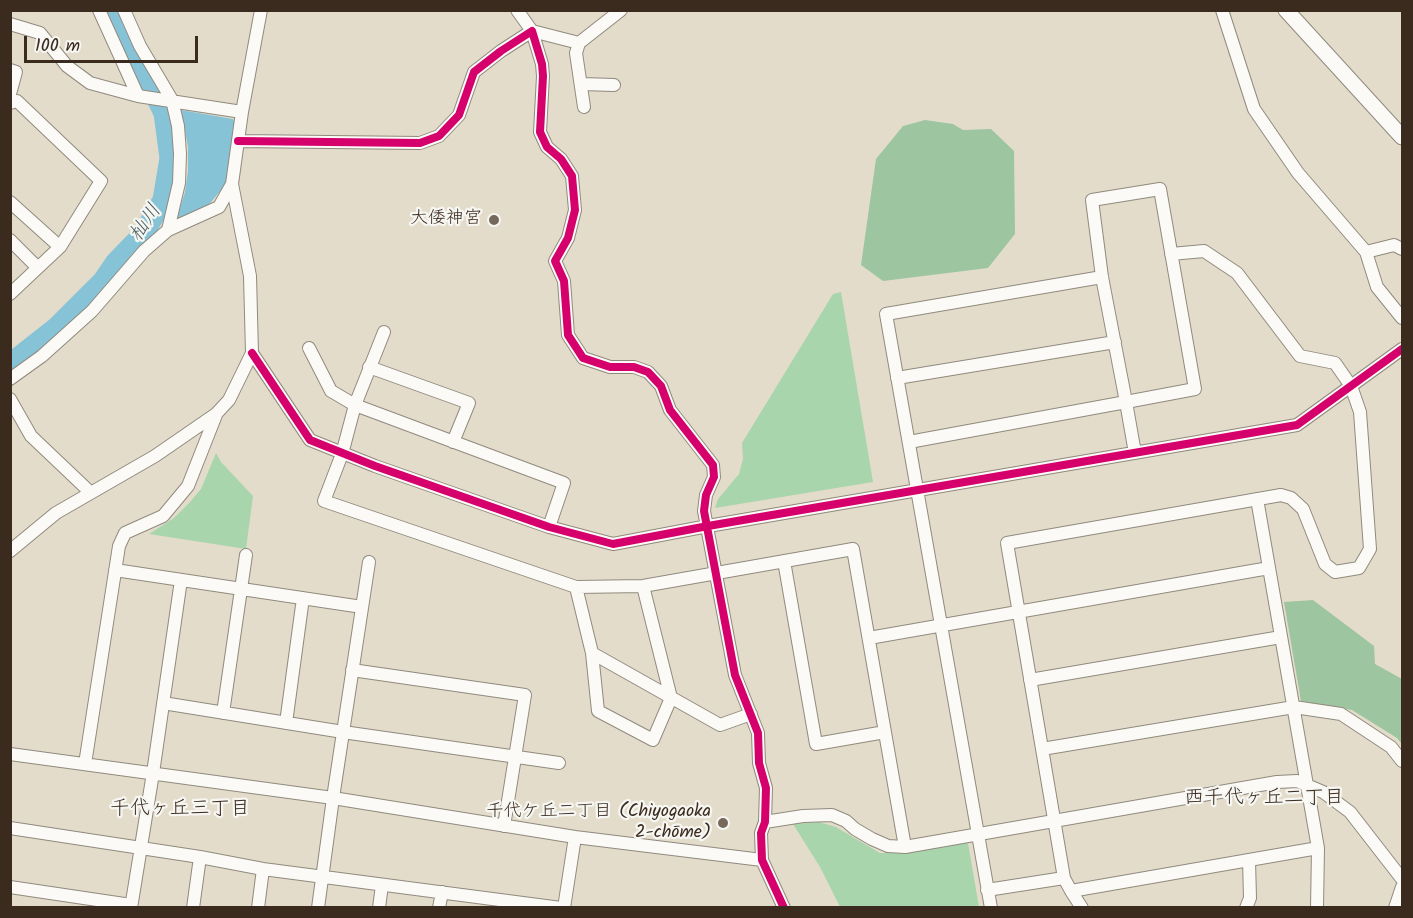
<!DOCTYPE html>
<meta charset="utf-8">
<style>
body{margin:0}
#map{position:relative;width:1413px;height:918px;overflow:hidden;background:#e4dcca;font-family:Kalam,sans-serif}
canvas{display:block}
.frame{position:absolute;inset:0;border:12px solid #3b2a1e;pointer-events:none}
.scale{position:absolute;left:24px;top:36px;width:174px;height:27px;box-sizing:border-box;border:3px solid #3b2a1e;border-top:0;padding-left:8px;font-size:18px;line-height:21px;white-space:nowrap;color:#3b2a1e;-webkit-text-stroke:4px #f6f6f2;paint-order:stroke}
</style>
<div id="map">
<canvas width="1413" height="918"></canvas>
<div class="frame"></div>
<div class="scale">100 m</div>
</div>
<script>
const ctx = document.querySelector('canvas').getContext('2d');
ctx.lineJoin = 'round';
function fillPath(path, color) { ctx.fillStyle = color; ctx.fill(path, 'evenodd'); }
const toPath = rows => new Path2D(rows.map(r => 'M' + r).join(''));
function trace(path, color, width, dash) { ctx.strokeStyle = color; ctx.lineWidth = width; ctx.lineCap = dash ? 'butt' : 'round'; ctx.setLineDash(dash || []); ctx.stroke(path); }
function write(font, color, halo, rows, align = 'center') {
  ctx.font = font + ' Kalam,"Klee One",sans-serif'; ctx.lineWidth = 4.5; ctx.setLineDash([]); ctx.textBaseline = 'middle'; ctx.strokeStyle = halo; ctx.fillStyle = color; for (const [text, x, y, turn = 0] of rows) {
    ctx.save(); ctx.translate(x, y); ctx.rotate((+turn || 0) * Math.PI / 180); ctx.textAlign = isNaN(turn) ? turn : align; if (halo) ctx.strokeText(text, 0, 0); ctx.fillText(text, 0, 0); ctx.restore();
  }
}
fillPath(toPath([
 [841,292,873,482,715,508,718,499,739,474,743,459,742,443,833,294],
 [216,453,221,462,253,496,246,549,149,534,174,518,190,502,201,489],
 [819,822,836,827,880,853,896,853,968,843,979,907,840,907,820,867,793,824]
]), '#a9d5ac');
fillPath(toPath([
 [925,120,953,124,963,130,991,129,1014,151,1015,234,988,268,883,281,861,265,876,159,903,126],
 [1313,600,1374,646,1375,664,1402,679,1402,744,1397,738,1352,710,1301,701,1284,602]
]), '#9cc5a0');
fillPath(toPath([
 [181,110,233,119,236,125,226,184,207,207,176,221,185,192,188,171,188,147]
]), '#87c3d7');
trace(toPath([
 [10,364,57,327,103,281,116,262,144,233,163,200,170,158,164,113,113,10]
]), '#87c3d7', 21);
const minor = toPath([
 [99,10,138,96,242,112],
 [517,10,532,31,579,43,621,10],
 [1222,10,1254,109,1298,173,1366,252,1394,245,1402,249],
 [10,24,40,33,67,66,90,83,138,96],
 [579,43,576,53,584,107],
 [10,70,16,72,10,94],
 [582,84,614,85],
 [10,103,17,101,101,181,60,247,10,294],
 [238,141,420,143,439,136,459,115,474,72,501,51,532,31,542,64,543,76,540,132,547,147,561,159,572,176,575,210,568,238,555,261,564,281,568,335,583,358,610,367,634,367,648,372,661,386,670,410,713,465,714,477,706,495,704,511,735,675,758,733,759,763,766,788,765,822,761,833,762,860,784,908],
 [10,202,60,247],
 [168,230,219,207,232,184],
 [10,240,37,267],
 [1366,252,1377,287,1402,318],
 [384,332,355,405,342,454,324,501,576,587,643,586,853,549,905,847],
 [309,348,331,391,355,405,564,483,549,527],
 [252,353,310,440,375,466,549,527,613,544,708,526,1297,425,1402,349],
 [369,367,469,403,453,442],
 [897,378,1115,342],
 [10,379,42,356,92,311,144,251,168,230,179,183,180,154,178,126,172,100,140,46,124,10],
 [10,399,31,436,91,493],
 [909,442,1126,402,1195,389,1160,189,1092,200,1102,277,1126,402,1135,453],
 [1257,499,1318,848,1317,908],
 [10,551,56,513,155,456,216,414,229,400,252,353,250,276,232,184,242,112,261,10],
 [784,561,816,744,885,732],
 [115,570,362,607],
 [576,587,592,653,598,711,653,740,671,698,643,586],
 [869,638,1269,568],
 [592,653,720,725,751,714],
 [352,670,525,695,504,826],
 [1030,680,1281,637],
 [163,703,343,732,559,763],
 [223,713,246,555],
 [286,723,303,598],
 [1042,749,1294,707,1341,714,1391,747,1402,761],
 [10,754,333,798,575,837,762,860],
 [85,764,119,546,125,533,163,516,188,486,216,415],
 [765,822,803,816,832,815,846,821,855,829,872,839,888,846,905,847,1277,782,1297,781,1323,792,1350,812,1402,879],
 [10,828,200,857,263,869,561,908],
 [10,887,131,905],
 [987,890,1064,878],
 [1071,891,1318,848],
 [131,908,153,773,181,580],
 [193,908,200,857],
 [258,908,263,869],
 [318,908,333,798,369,562],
 [379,908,382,885],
 [439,908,442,892],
 [564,908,575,837],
 [991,908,886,314,1102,277],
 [1082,908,1071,891,1064,878,1007,543,1281,495,1291,498,1303,509,1325,564,1335,572,1359,568,1370,549,1360,412,1351,386,1335,363,1300,356,1237,273,1204,251,1171,254],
 [1246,908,1250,898,1249,860],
 [1395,908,1402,887]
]);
const major = toPath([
 [1286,10,1402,137]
]);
trace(minor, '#908a7e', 14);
trace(major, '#908a7e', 17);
trace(minor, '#fbfaf7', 12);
trace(major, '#fbfaf7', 15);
trace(toPath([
 [238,141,420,143,439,136,459,115,474,72,501,51,532,31,542,64,543,76,540,132,547,147,561,159,572,176,575,210,568,238,555,261,564,281,568,335,583,358,610,367,634,367,648,372,661,386,670,410,713,465,714,477,706,495,704,511,735,675,758,733,759,763,766,788,765,822,761,833,762,860,784,908],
 [252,353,310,440,375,466,549,527,613,544,708,526,1297,425,1402,349]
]), '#d6006c', 8);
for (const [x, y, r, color] of [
 [494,220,6,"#76685a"],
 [723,823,6,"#76685a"]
]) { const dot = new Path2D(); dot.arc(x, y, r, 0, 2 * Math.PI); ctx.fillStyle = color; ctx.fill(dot); trace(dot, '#f6f6f2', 2); }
write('18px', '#3b2a1e', '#f6f6f2', [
 ["大倭神宮",482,220],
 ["千代ケ丘二丁目 (Chiyogaoka",711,813],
 ["2-chōme)",711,834]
], 'right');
write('italic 20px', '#485c60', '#f6f6f2', [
 ["杣川",147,224,-56]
]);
write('20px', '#3b2a1e', '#f6f6f2', [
 ["西千代ヶ丘二丁目",1264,800],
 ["千代ヶ丘三丁目",180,811]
]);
</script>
